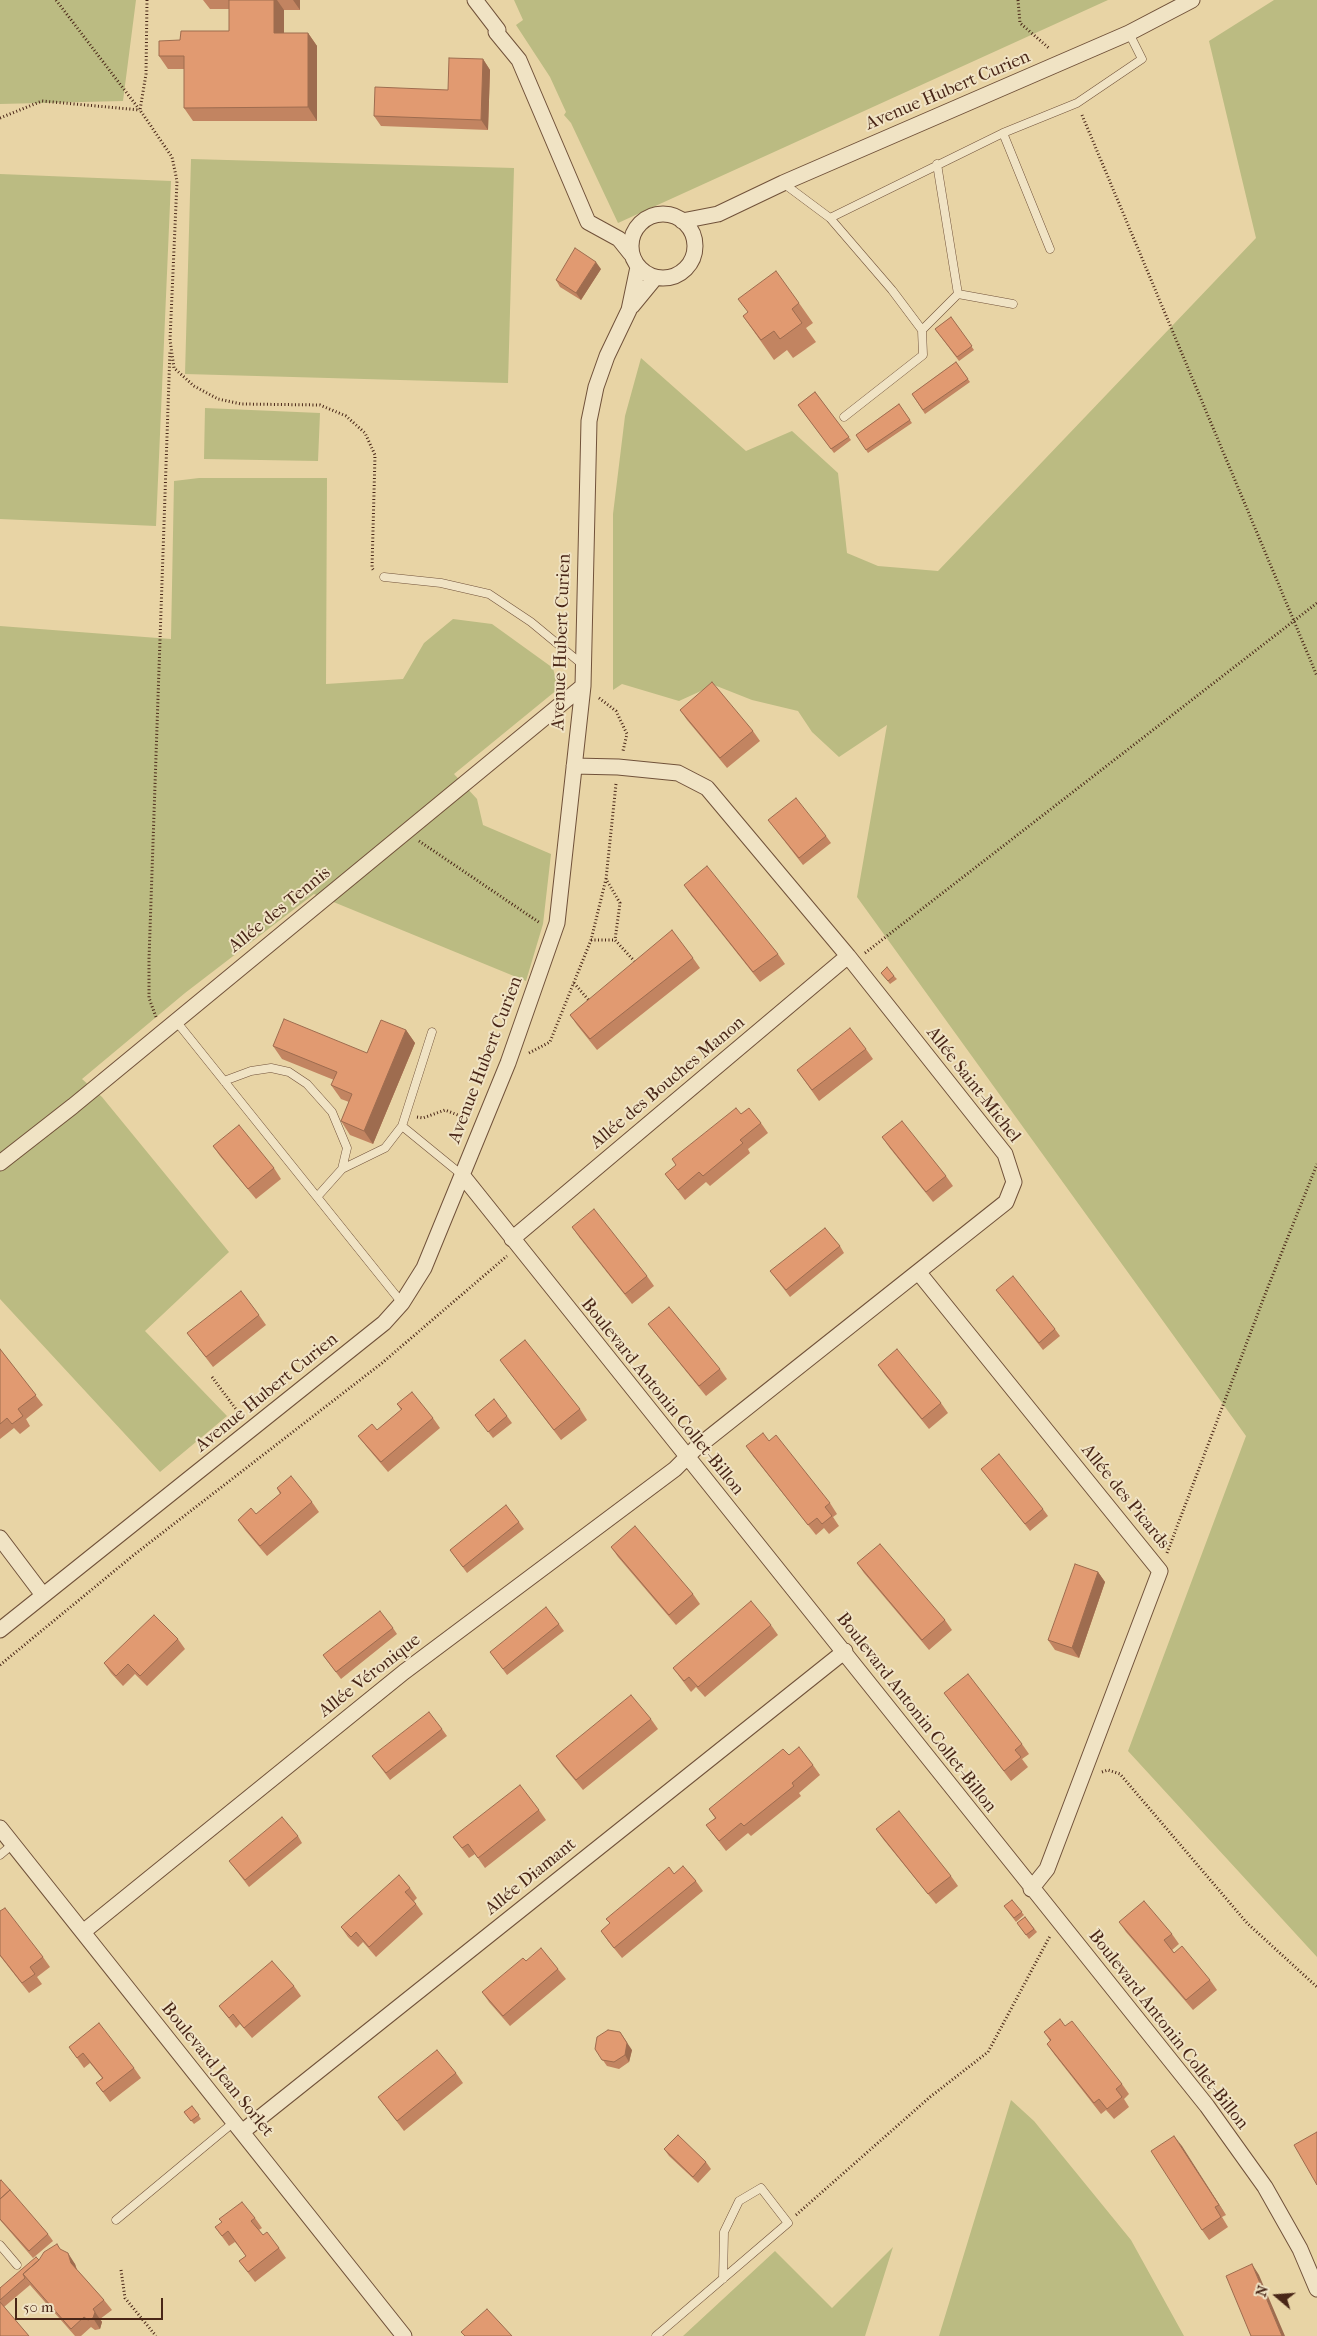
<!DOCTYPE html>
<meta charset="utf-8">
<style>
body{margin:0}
#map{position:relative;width:1317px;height:2336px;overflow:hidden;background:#e8d4a5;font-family:"IM FELL French Canon",serif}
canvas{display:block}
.north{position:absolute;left:1252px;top:2271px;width:50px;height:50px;-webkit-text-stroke:4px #f0e3c4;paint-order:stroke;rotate:288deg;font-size:14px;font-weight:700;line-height:20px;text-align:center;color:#492617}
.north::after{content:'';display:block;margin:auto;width:18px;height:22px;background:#492617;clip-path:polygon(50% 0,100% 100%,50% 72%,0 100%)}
.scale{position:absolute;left:15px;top:2298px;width:148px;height:22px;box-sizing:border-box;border:2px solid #492617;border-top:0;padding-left:6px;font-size:15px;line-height:18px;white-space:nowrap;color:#492617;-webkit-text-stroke:4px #f0e3c4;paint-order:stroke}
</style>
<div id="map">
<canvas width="1317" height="2336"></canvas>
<div class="north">N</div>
<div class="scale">50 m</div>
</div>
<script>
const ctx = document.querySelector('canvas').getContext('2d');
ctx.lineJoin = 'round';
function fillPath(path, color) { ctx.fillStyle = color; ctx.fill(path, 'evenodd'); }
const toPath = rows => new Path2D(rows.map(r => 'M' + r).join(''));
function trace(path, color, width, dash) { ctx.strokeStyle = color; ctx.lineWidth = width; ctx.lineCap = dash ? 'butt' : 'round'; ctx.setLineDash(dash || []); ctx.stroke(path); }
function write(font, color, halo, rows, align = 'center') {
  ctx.font = font + ' "IM FELL French Canon",serif'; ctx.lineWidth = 4; ctx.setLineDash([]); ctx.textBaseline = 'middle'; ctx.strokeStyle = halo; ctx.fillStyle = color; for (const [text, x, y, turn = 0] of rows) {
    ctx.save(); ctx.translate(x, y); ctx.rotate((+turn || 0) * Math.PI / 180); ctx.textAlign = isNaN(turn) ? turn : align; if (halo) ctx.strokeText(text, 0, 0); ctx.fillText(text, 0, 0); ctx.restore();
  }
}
fillPath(toPath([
 [0,0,136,0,123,101,0,104],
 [514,0,1108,0,618,223,571,123,564,115,566,112,550,77,516,25,523,20],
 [1274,0,1317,0,1317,1957,1128,1751,1246,1436,857,897,887,725,839,757,812,732,798,711,752,700,714,685,679,701,622,684,613,690,613,514,625,416,641,358,746,451,792,431,838,473,847,553,878,566,938,571,1256,238,1209,41],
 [191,159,514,168,508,383,185,374],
 [0,174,171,181,156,526,0,519],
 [205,408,320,413,318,461,204,459],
 [199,478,327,478,326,684,403,679,424,643,453,619,492,624,553,668,558,689,454,774,477,799,483,825,551,854,543,924,526,981,314,894,185,993,82,1079,102,1097,229,1252,145,1331,227,1416,160,1472,0,1299,0,626,171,639,174,481],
 [1011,2100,1034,2121,1131,2240,1184,2336,939,2336],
 [893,2247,865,2336,683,2336,775,2251,832,2308]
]), '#bbbb82');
const lane = toPath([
 [1003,133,1050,249],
 [783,183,830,218,1003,133,1077,103,1142,59,1129,33],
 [830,218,892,290,922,330,923,355,844,417],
 [958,294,1013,304],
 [922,330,958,294,937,164],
 [384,577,441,583,489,594,531,622,583,665],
 [176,1021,402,1303],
 [224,1081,251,1071,271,1068,289,1072,307,1084,332,1112,347,1148,342,1169,317,1197],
 [402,1126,462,1175],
 [342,1169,385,1148,402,1126,432,1032],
 [0,1855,13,1844],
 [116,2220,234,2122],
 [0,2245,17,2265],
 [656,2336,788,2223,761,2188,739,2201,724,2232,723,2279]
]);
const street = toPath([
 [475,0,498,30,496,32,519,60,588,222,619,239,631,254],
 '631 246a32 32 0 1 1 64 0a32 32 0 1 1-64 0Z',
 [682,221,718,214,783,183,1129,33,1192,0],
 [632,306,655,278],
 [0,1163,73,1106,583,686],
 [462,1175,1207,2106,1265,2187,1300,2249,1317,2289],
 [512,1239,848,956],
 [919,1273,1160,1571,1047,1869,1031,1889],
 [0,1538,43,1595],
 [0,1630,384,1323,402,1303,424,1268,508,1063,557,923,583,686,589,421,596,387,607,356,629,310,638,267],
 [0,1828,404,2336],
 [83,1932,404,1672,675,1469,696,1448,1006,1202,1014,1182,1005,1154,848,956,707,788,678,773,618,767,574,766],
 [242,2132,845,1651]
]);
trace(lane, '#71523a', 9);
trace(street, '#71523a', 17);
trace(toPath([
 [56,0,139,109],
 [147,0,146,74,140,110,172,157,177,181,170,340,174,368,194,386,218,399,241,404,320,405,346,416,365,433,375,455,372,568,374,571],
 [1018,0,1020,23,1050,49],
 [1082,115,1317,676],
 [0,118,42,101,140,110],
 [599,698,616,711,627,734,623,751],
 [616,784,606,879,620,903,615,940,637,964],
 [419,841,540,923],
 [591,940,615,940],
 [865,953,1317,603],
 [574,983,591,1003],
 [156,1017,149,998,149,959,170,350],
 [529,1053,550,1042,591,940,606,879],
 [417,1117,423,1118,445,1110,468,1119],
 [212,1377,241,1416],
 [1167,1553,1266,1292,1317,1164],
 [0,1665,135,1554,382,1363,507,1256],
 [1102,1772,1108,1770,1120,1774,1247,1923,1317,1987],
 [796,2215,930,2097,988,2052,1050,1936],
 [121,2270,125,2298,156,2336]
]), '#492617', 3, [1, 2.5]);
trace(lane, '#f0e3c4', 8);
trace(street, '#f0e3c4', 15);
fillPath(toPath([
 [203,0,300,0,300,10,284,10,284,33,308,33,317,46,317,121,193,121,184,108,184,69,168,69,159,56,180,40,229,31,229,9,210,9],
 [483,59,490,70,488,130,381,126,374,116,448,90],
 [601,269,581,300,560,287,556,280],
 [799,303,813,323,806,328,816,342,793,358,787,350,774,360,743,316],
 [951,317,974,350,959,361,935,329],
 [956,362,970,382,925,414,912,394],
 [815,392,851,440,834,453,798,405],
 [899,404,912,423,868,453,856,435],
 [680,710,753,731,760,741,727,768,687,720],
 [768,820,826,836,831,843,803,865],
 [684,885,778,954,785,964,760,982,691,895],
 [693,958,700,968,597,1050,577,1025,570,1015],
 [881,973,894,976,897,979,890,984],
 [406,1030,415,1043,373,1144,350,1135,341,1121,349,1102,341,1099,331,1085,334,1080,282,1059,273,1046,367,1053],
 [866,1049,873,1059,819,1101,797,1070],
 [741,1114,761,1123,768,1133,748,1149,750,1153,710,1186,706,1182,685,1200,665,1174],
 [882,1137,946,1176,953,1186,933,1202,889,1147],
 [213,1146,274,1168,281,1179,256,1199,220,1156],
 [572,1227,647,1276,654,1286,632,1304,579,1237],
 [840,1246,844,1253,790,1297,770,1271],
 [996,1290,1055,1329,1060,1336,1043,1350],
 [259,1315,266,1325,213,1367,187,1333],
 [648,1324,720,1369,727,1379,706,1396,656,1334],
 [0,1349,43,1405,26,1419,30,1426,20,1434,14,1428,0,1439],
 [500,1360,580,1409,587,1420,561,1440],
 [878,1365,941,1403,948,1413,929,1429,885,1375],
 [397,1404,433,1418,440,1428,388,1472,366,1446,358,1436,377,1430,401,1410],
 [475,1415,507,1416,512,1423,493,1438],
 [769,1441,830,1503,837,1514,833,1517,839,1526,829,1534,824,1528,816,1535,753,1456,746,1446],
 [981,1469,1043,1509,1048,1516,1030,1531],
 [277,1488,312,1502,319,1512,267,1556,245,1530,238,1520,256,1514,280,1494],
 [519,1522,524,1529,467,1573,450,1550],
 [611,1547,693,1594,700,1604,676,1625,618,1557],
 [857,1563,945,1620,952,1630,929,1650,864,1573],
 [1098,1572,1105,1582,1079,1658,1055,1650,1048,1640],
 [559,1624,564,1631,507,1675,490,1652],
 [771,1625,778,1635,705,1697,696,1687,691,1692,673,1668],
 [393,1628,397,1634,341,1679,323,1655],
 [178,1639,185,1649,147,1686,135,1674,123,1686,111,1673,104,1663],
 [944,1693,1022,1744,1029,1754,1022,1759,1028,1767,1011,1781],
 [651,1719,658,1729,583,1790,563,1766,556,1756],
 [442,1729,447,1736,390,1780,372,1756],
 [789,1755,813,1765,820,1775,799,1793,801,1796,751,1836,748,1833,726,1851,706,1825,715,1818,709,1809],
 [539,1810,546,1820,485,1868,475,1854,469,1858,453,1837],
 [876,1829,951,1876,958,1886,936,1904,883,1839],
 [298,1836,302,1843,249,1887,229,1861],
 [674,1874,696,1881,703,1891,622,1958,608,1941,601,1931],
 [410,1888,417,1898,414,1901,423,1914,376,1957,363,1942,358,1947,348,1937,341,1927],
 [1012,1900,1024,1915,1016,1922,1004,1906],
 [0,1911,43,1957,50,1967,37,1977,42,1984,29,1993,0,1956],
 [1025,1917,1037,1932,1029,1939,1017,1923],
 [1119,1922,1172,1934,1179,1944,1172,1950,1174,1953,1210,1980,1217,1990,1193,2010,1126,1932],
 [526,1961,558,1969,566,1979,510,2026,489,2002,482,1992],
 [294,1986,301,1996,252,2038,240,2024,236,2028,219,2006],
 [1065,2026,1122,2084,1129,2094,1124,2099,1129,2107,1114,2119,1106,2110,1101,2114,1054,2054,1047,2044,1050,2041,1044,2032],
 [69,2047,134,2068,141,2078,110,2102,96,2083,102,2078,90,2063,84,2068],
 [595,2049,632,2050,629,2062,619,2069,607,2066],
 [456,2073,463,2083,404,2131,378,2097],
 [192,2106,201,2119,194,2124,184,2112],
 [1174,2136,1226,2215,1222,2217,1228,2227,1209,2240,1202,2230],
 [664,2149,706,2162,711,2169,698,2183,669,2156],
 [0,2181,48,2234,53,2241,33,2258,0,2220],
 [255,2218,262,2228,259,2230,263,2235,279,2248,286,2258,255,2282,239,2261,246,2256,235,2242,229,2246,215,2227],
 [60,2249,75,2264,77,2270,104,2300,112,2310,100,2319,102,2322,100,2329,95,2330,91,2327,81,2336,75,2336,30,2285,4,2307,0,2336,0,2288,39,2260]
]), '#c28461');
fillPath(toPath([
 [274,0,277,0,284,10,284,47,274,33],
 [293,0,300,0,300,10],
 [308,33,317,46,317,121,308,107],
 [483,59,490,70,488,130,481,120],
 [596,262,601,269,581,300,576,293],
 [406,1030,415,1043,373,1144,364,1131],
 [1098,1572,1105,1582,1079,1658,1072,1648],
 [620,2032,632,2050,629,2062,625,2055],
 [1174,2136,1182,2146,1226,2215,1219,2205],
 [68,2253,75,2264,78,2273,71,2263],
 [1252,2264,1259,2275,1285,2336,1282,2336],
 [93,2309,102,2322,100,2329,93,2318]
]), '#9e6c4f');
const building = toPath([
 [229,0,274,0,274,33,308,33,308,107,184,108,184,56,159,56,159,41,180,40,181,31,229,31,229,0],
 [449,58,483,59,481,120,374,116,375,87,448,90,449,58],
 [575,248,596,262,576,293,556,280,575,248],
 [776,271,799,303,792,309,802,323,780,339,774,331,761,340,743,316,748,312,738,299,776,271],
 [951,317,972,346,957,357,935,329,951,317],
 [956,362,968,379,923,410,912,394,956,362],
 [815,392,849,437,831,449,798,405,815,392],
 [899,404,910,420,866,450,856,435,899,404],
 [712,682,753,731,720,758,680,710,712,682],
 [796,798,826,836,799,858,768,820,796,798],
 [707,866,778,954,753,972,684,885,707,866],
 [672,930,693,958,590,1039,570,1015,672,930],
 [887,967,894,976,888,981,881,973,887,967],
 [284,1019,367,1053,381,1020,406,1030,364,1131,341,1121,352,1094,331,1085,337,1072,273,1046,284,1019],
 [850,1028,866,1049,812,1090,797,1070,850,1028],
 [736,1108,741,1114,749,1108,761,1123,740,1140,743,1143,703,1176,699,1172,678,1190,665,1174,676,1165,672,1159,736,1108],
 [902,1121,946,1176,926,1192,882,1137,902,1121],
 [239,1125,274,1168,248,1189,213,1146,239,1125],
 [594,1209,647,1276,625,1294,572,1227,594,1209],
 [825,1228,840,1246,786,1290,770,1271,825,1228],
 [1013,1276,1055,1329,1039,1343,996,1290,1013,1276],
 [241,1291,259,1315,206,1357,187,1333,241,1291],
 [669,1307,720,1369,699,1386,648,1324,669,1307],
 [525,1340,580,1409,554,1430,500,1360,525,1340],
 [0,1349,36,1395,18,1409,23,1416,12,1424,7,1418,0,1424,0,1349],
 [897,1349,941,1403,922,1419,878,1365,897,1349],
 [412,1392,433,1418,381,1462,358,1436,372,1424,377,1430,402,1409,397,1404,412,1392],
 [494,1399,507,1416,488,1432,475,1415,494,1399],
 [763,1433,769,1441,776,1435,830,1503,825,1507,832,1516,822,1524,817,1518,808,1525,746,1446,763,1433],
 [999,1454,1043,1509,1025,1524,981,1469,999,1454],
 [291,1476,312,1502,260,1546,238,1520,251,1508,256,1514,281,1493,277,1488,291,1476],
 [506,1505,519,1522,463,1567,450,1550,506,1505],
 [635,1526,693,1594,669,1615,611,1547,635,1526],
 [880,1544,945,1620,922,1640,857,1563,880,1544],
 [1075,1564,1098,1572,1072,1648,1048,1640,1075,1564],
 [751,1601,771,1625,698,1687,689,1677,684,1681,673,1668,751,1601],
 [546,1607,559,1624,503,1669,490,1652,546,1607],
 [380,1611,393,1628,336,1672,323,1655,380,1611],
 [154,1615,178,1639,140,1676,128,1664,116,1676,104,1663,154,1615],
 [968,1674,1022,1744,1015,1750,1021,1757,1004,1771,944,1693,968,1674],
 [631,1695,651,1719,576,1780,556,1756,631,1695],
 [429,1712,442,1729,386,1773,372,1756,429,1712],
 [799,1747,813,1765,792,1783,794,1786,744,1826,741,1823,719,1841,706,1825,716,1818,709,1809,783,1749,789,1755,799,1747],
 [520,1785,539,1810,478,1858,468,1844,462,1848,453,1837,520,1785],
 [899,1811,951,1876,928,1894,876,1829,899,1811],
 [282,1817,298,1836,245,1880,229,1861,282,1817],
 [683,1866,696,1881,614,1948,601,1931,610,1923,606,1919,669,1867,674,1874,683,1866],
 [399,1875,410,1888,405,1892,416,1904,369,1947,356,1932,351,1937,341,1927,399,1875],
 [1012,1900,1022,1912,1014,1918,1004,1906,1012,1900],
 [1144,1901,1172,1934,1164,1940,1174,1953,1182,1946,1210,1980,1186,2000,1119,1922,1144,1901],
 [5,1908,43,1957,30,1967,35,1974,22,1983,0,1955,0,1911,5,1908],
 [1025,1917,1034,1929,1026,1935,1017,1923,1025,1917],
 [541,1948,558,1969,503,2016,482,1992,523,1958,526,1961,541,1948],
 [272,1961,294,1986,244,2028,233,2014,229,2018,219,2006,272,1961],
 [1060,2019,1065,2026,1072,2021,1122,2084,1116,2089,1122,2097,1107,2109,1099,2099,1094,2103,1047,2044,1051,2040,1044,2032,1060,2019],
 [99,2023,134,2068,103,2092,96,2083,103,2078,83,2053,77,2058,69,2047,99,2023],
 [608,2030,620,2032,627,2043,625,2055,614,2062,602,2060,595,2049,597,2037,608,2030],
 [437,2050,456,2073,397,2121,378,2097,437,2050],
 [192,2106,199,2115,191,2121,184,2112,192,2106],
 [1317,2132,1317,2185,1294,2145,1317,2132],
 [678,2135,706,2162,693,2177,664,2149,678,2135],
 [1174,2136,1219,2205,1215,2207,1221,2217,1202,2230,1151,2151,1174,2136],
 [1,2180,10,2190,0,2199,0,2181,1,2180],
 [10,2190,48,2234,29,2251,0,2219,0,2199,10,2190],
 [242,2202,255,2218,251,2221,263,2235,267,2232,279,2248,248,2272,239,2261,246,2256,228,2231,222,2236,215,2227,222,2222,219,2219,242,2202],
 [57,2244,60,2249,68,2253,71,2263,104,2300,93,2309,95,2312,93,2318,88,2320,84,2317,71,2329,23,2274,39,2260,44,2252,57,2244],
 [36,2257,39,2260,23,2274,25,2278,0,2300,0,2288,36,2257],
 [1252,2264,1282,2336,1251,2336,1226,2276,1252,2264],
 [0,2302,29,2336,0,2336,0,2302],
 [487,2309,512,2336,465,2336,461,2332,487,2309]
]);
fillPath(building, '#e19a71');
trace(building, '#9e6c4f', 1);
write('18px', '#492617', '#f0e3c4', [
 ["Avenue Hubert Curien",948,91,-23],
 ["Avenue Hubert Curien",562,642,-88],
 ["Allée des Tennis",280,910,-39],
 ["Avenue Hubert Curien",486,1060,-69],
 ["Allée des Bouches Manon",668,1083,-40],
 ["Allée Saint-Michel",973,1085,52],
 ["Avenue Hubert Curien",267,1393,-39],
 ["Boulevard Antonin Collet-Billon",662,1397,51],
 ["Allée des Picards",1125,1497,51],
 ["Allée Véronique",370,1676,-38],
 ["Boulevard Antonin Collet-Billon",916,1713,52],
 ["Allée Diamant",531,1877,-39],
 ["Boulevard Antonin Collet-Billon",1168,2030,52],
 ["Boulevard Jean Sorlet",217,2070,51]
]);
</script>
